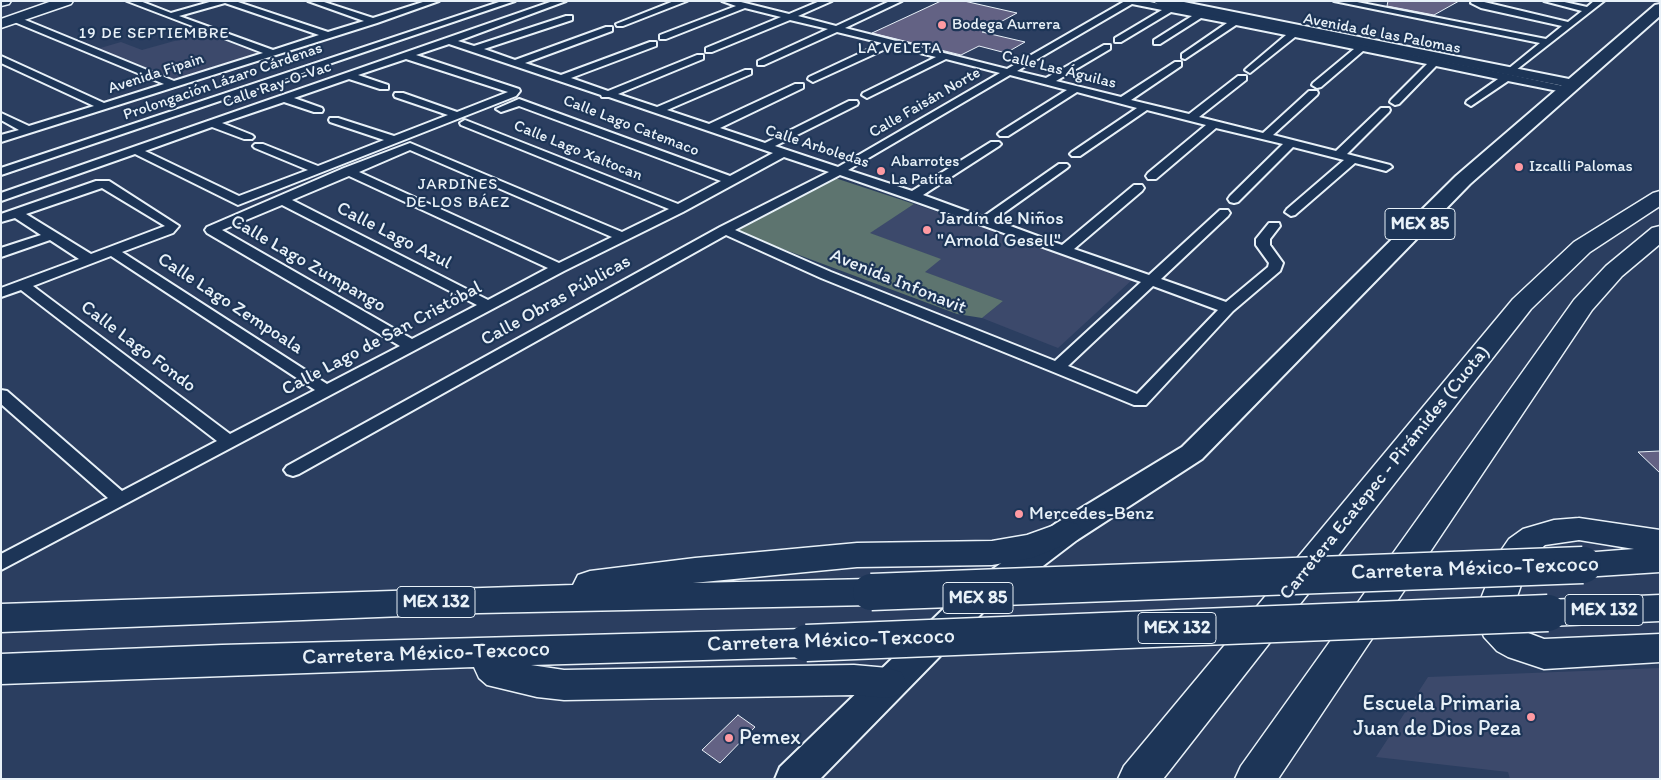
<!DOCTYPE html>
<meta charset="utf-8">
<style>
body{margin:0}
#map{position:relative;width:1661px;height:780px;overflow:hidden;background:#2b3e60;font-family:Itim,sans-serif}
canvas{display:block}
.frame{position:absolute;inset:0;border:2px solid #e8f1f8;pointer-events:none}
</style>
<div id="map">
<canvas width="1661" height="780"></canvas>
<div class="frame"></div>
</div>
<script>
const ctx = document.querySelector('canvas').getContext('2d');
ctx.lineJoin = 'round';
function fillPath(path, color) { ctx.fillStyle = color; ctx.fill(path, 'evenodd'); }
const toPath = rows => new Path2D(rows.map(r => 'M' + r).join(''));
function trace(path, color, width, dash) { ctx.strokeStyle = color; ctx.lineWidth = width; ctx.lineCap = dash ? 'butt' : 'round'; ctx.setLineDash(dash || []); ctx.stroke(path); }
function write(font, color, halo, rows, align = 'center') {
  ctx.font = font + ' Itim,sans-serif'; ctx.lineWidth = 4.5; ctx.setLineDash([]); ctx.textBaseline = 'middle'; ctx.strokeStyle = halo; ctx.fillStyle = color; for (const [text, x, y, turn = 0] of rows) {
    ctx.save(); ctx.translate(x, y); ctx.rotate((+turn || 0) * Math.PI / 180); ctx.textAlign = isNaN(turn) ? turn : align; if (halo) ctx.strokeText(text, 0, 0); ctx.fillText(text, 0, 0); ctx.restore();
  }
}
fillPath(toPath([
 [203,33,265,55,177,81,97,49,121,42,142,50],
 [914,204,1133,279,1058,348,982,318,1003,301,924,272,940,259,869,233],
 [1660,668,1660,779,1510,779,1508,772,1376,757,1428,677]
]), '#3c496b');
fillPath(toPath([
 [829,176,914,204,870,233,941,259,925,272,1003,301,982,318,957,314,732,230]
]), '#5d746f');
const building = toPath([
 [941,1,964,1,1017,13,982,32,1025,42,1006,53,979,46,961,55,872,33,941,1],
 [1388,1,1459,1,1434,15,1387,6,1388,1],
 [1660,451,1660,473,1638,452,1660,451],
 [738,715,755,727,720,763,702,750,738,715]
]);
fillPath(building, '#636284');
trace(building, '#e8f1f8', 1);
const street = toPath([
 [127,1,140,1,171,13,213,1,235,1,328,32,364,21,308,1,321,1,373,18,426,1,439,1,377,23,1,142,1,135,19,130,1,120,1,113,29,126,94,106,1,63,1,56,104,103,164,84,12,21,12,17,18,17,174,81,263,53,127,1],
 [225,3,319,35,273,50,179,16,225,3],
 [502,1,515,1,1,175,1,168,502,1],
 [553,1,566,1,458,41,474,46,566,16,572,16,572,20,484,49,515,60,606,27,612,27,612,31,525,63,561,75,650,42,656,42,656,46,571,78,608,91,697,55,703,55,703,59,618,94,657,107,745,70,751,70,751,74,667,110,709,124,795,84,803,84,803,88,720,128,765,143,849,101,857,101,858,103,857,105,775,146,838,167,1000,73,946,59,867,98,862,95,863,93,936,57,892,46,813,82,808,79,809,77,882,43,837,32,764,65,758,65,758,61,828,29,790,20,712,52,706,52,706,48,781,17,745,8,666,39,660,39,660,35,736,6,722,1,737,1,789,14,820,1,832,1,798,16,836,26,890,1,902,1,845,28,1007,69,1125,1,1145,1,1507,74,1568,87,1573,90,1568,93,1508,81,1471,106,1466,103,1467,101,1498,79,1436,66,1399,104,1395,105,1390,102,1391,100,1427,64,1363,51,1321,87,1317,88,1312,85,1313,83,1354,49,1295,37,1250,73,1245,70,1247,68,1286,35,1236,25,1185,59,1182,58,1182,54,1227,23,1201,18,1160,44,1154,44,1154,40,1192,16,1171,12,1121,42,1115,42,1115,38,1162,10,1132,4,1017,71,1046,78,1104,45,1110,45,1110,49,1056,81,1121,97,1175,62,1181,62,1181,66,1131,100,1189,114,1238,76,1246,76,1246,80,1199,117,1263,133,1309,91,1317,91,1318,93,1317,95,1273,135,1336,151,1381,108,1389,108,1390,110,1389,112,1347,154,1390,165,1392,167,1386,171,1355,163,1295,215,1291,216,1285,212,1287,209,1344,160,1293,147,1238,202,1234,203,1230,202,1228,199,1230,196,1283,144,1216,128,1156,179,1148,179,1146,176,1148,173,1206,125,1147,110,1080,156,1072,156,1070,154,1072,152,1137,108,1077,92,1008,136,1000,136,998,134,1000,132,1067,90,1010,75,848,170,912,191,991,142,999,142,1001,144,999,146,923,195,983,217,1059,164,1067,164,1069,166,1067,168,994,220,1062,245,1134,185,1142,185,1144,188,1142,191,1074,249,1149,275,1220,210,1228,210,1230,213,1228,216,1161,279,1226,302,1268,267,1269,263,1256,245,1256,239,1269,223,1279,223,1280,226,1270,239,1270,245,1283,263,1280,271,1233,311,1146,405,1134,405,1051,371,821,278,726,235,299,474,293,476,287,474,284,470,287,466,720,227,829,172,784,157,683,212,564,271,1,570,1,554,108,498,1,404,1,390,7,391,122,491,217,441,21,290,1,297,1,288,79,259,50,240,1,257,1,248,41,235,15,218,1,222,1,214,96,181,109,181,179,226,173,233,122,252,327,384,400,346,207,233,205,230,207,227,344,168,410,143,622,232,669,209,461,125,460,123,465,120,678,204,721,181,519,106,501,112,496,109,519,99,730,176,773,153,609,97,602,97,601,95,449,44,416,55,519,89,520,91,516,96,238,205,135,154,1,201,1,193,553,1],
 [406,59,508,92,457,112,403,93,395,93,394,95,395,97,448,115,394,136,338,118,330,118,329,120,330,122,384,140,318,166,263,144,255,144,253,146,255,148,308,170,239,196,145,151,212,127,244,139,252,139,254,137,252,135,222,123,284,102,314,112,322,112,323,110,322,108,294,98,349,79,380,89,388,89,388,85,358,75,406,59],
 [410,150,612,237,559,263,359,172,410,150],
 [840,175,909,199,1141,282,1055,361,831,272,735,230,840,175],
 [349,176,548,268,488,300,292,200,349,176],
 [102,188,165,226,91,254,26,214,102,188],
 [282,205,477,305,412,339,222,230,282,205],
 [111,256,315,390,230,434,33,286,111,256],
 [1153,286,1218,310,1137,394,1068,366,1153,286],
 [674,1,687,1,623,26,617,26,616,24,674,1],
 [1334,1,1352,1,1546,39,1562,26,1481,8,1471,3,1472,1,1480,1,1568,22,1582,11,1544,1,1560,1,1587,7,1594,1,1604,1,1511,74,1506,71,1508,69,1540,43,1334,1]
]);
const secondary = toPath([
 [1153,1,1179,1,1579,81,1581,84,1579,87,1574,88,1159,5,1153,1]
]);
const primary = toPath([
 [1660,4,1660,16,1470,184,1202,459,1077,540,984,611,820,779,775,779,780,767,960,593,1055,524,1182,447,1456,176,1655,5,1660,4]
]);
const highway = toPath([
 [1,1,11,1,9,4,1,6,1,1],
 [52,1,73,1,71,4,1,28,1,19,52,1],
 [1660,191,1660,206,1590,252,1531,309,1163,779,1118,779,1124,766,1513,299,1574,242,1653,193,1660,191],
 [1660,226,1660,244,1622,276,1592,310,1278,779,1235,779,1241,766,1574,300,1606,266,1652,228,1660,226],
 [1579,518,1660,530,1660,572,1583,577,1571,574,1566,565,1571,556,1583,553,1634,549,1579,540,1545,545,1530,559,1511,614,1513,620,1523,631,1544,639,1660,634,1660,662,1544,669,1508,657,1497,651,1484,637,1475,614,1498,555,1509,539,1523,529,1554,520,1579,518],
 [1066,521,1077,524,1082,532,1077,540,1032,558,992,565,857,567,693,583,871,579,883,583,888,592,883,601,871,605,479,613,1,632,1,604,573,585,578,575,590,571,695,558,857,543,992,541,1027,535,1066,521],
 [1660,595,1660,621,1548,626,1536,623,1530,613,1536,603,1548,600,1660,595],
 [806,629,819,633,824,643,819,653,806,657,531,665,564,670,854,665,888,668,901,672,907,683,901,694,888,698,854,695,564,700,537,697,487,685,479,678,474,667,1,684,1,654,222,645,806,629]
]);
trace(street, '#e8f1f8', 4);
trace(secondary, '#e8f1f8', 4);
trace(primary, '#e8f1f8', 4);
trace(highway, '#e8f1f8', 3);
fillPath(street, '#1d3557');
fillPath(secondary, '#1d3557');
fillPath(primary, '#1d3557');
fillPath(highway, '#1d3557');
const highwayBridge = toPath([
 [871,592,1583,565],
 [806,643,1548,613]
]);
trace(highwayBridge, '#e8f1f8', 39, []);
trace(highwayBridge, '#1d3557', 36);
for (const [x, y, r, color] of [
 [942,25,5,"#ff9aa2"],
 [1519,167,5,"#ff9aa2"],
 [881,171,5,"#ff9aa2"],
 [927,230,5,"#ff9aa2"],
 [1019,514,5,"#ff9aa2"],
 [1531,717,5,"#ff9aa2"],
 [729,738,5,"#ff9aa2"]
]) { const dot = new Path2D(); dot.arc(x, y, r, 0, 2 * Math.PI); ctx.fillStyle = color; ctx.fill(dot); trace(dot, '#1d3557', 2); }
write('16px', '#e8f1f8', '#1d3557', [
 ["Bodega Aurrera",952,25],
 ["Abarrotes",891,162],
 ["La Patita",891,180],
 ["Izcalli Palomas",1529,167]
], 'left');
ctx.letterSpacing = '1px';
write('16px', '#e8f1f8', '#1d3557', [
 ["19 DE SEPTIEMBRE",154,34],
 ["LA VELETA",900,49],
 ["JARDINES",458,185],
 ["DE LOS BÁEZ",458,203]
]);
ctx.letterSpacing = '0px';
write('16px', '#e8f1f8', '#1d3557', [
 ["Avenida de las Palomas",1382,34,11],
 ["Calle Las Águilas",1059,70,14],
 ["Avenida Fipain",156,74,-18],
 ["Prolongación Lázaro Cárdenas",223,82,-19],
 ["Calle Ray-O-Vac",277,85,-19],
 ["Calle Faisán Norte",925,103,-30],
 ["Calle Lago Catemaco",631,126,21],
 ["Calle Arboledas",817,147,18],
 ["Calle Lago Xaltocan",578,151,22]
]);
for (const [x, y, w] of [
 [1420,224,70],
 [978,598,70],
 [436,602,78],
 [1604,610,78],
 [1177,628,78]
]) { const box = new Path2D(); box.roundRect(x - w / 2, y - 15.5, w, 31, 4); ctx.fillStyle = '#1d3557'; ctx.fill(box); trace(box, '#e8f1f8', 1); }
write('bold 18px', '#e8f1f8', null, [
 ["MEX 85",1420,224],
 ["MEX 85",978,598],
 ["MEX 132",436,602],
 ["MEX 132",1604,610],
 ["MEX 132",1177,628]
]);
write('19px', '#e8f1f8', '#1d3557', [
 ["Jardín de Niños",937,219],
 ["\"Arnold Gesell\"",937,241],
 ["Mercedes-Benz",1029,514]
], 'left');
write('19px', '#e8f1f8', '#1d3557', [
 ["Calle Lago Azul",394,236,27],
 ["Calle Lago Zumpango",308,264,30],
 ["Avenida Infonavit",898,282,22],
 ["Calle Obras Públicas",556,301,-29],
 ["Calle Lago Zempoala",230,304,33],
 ["Calle Lago de San Cristóbal",382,339,-28],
 ["Calle Lago Fondo",138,347,37],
 ["Carretera Ecatepec - Pirámides (Cuota)",1385,473,-51]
]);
write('22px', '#e8f1f8', '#1d3557', [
 ["Carretera México-Texcoco",1475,569,-2],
 ["Carretera México-Texcoco",831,641,-2],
 ["Carretera México-Texcoco",426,654,-2]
]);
write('22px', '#e8f1f8', '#1d3557', [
 ["Escuela Primaria",1521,704],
 ["Juan de Dios Peza",1521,729],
 ["Pemex",739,738,"left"]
], 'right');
</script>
